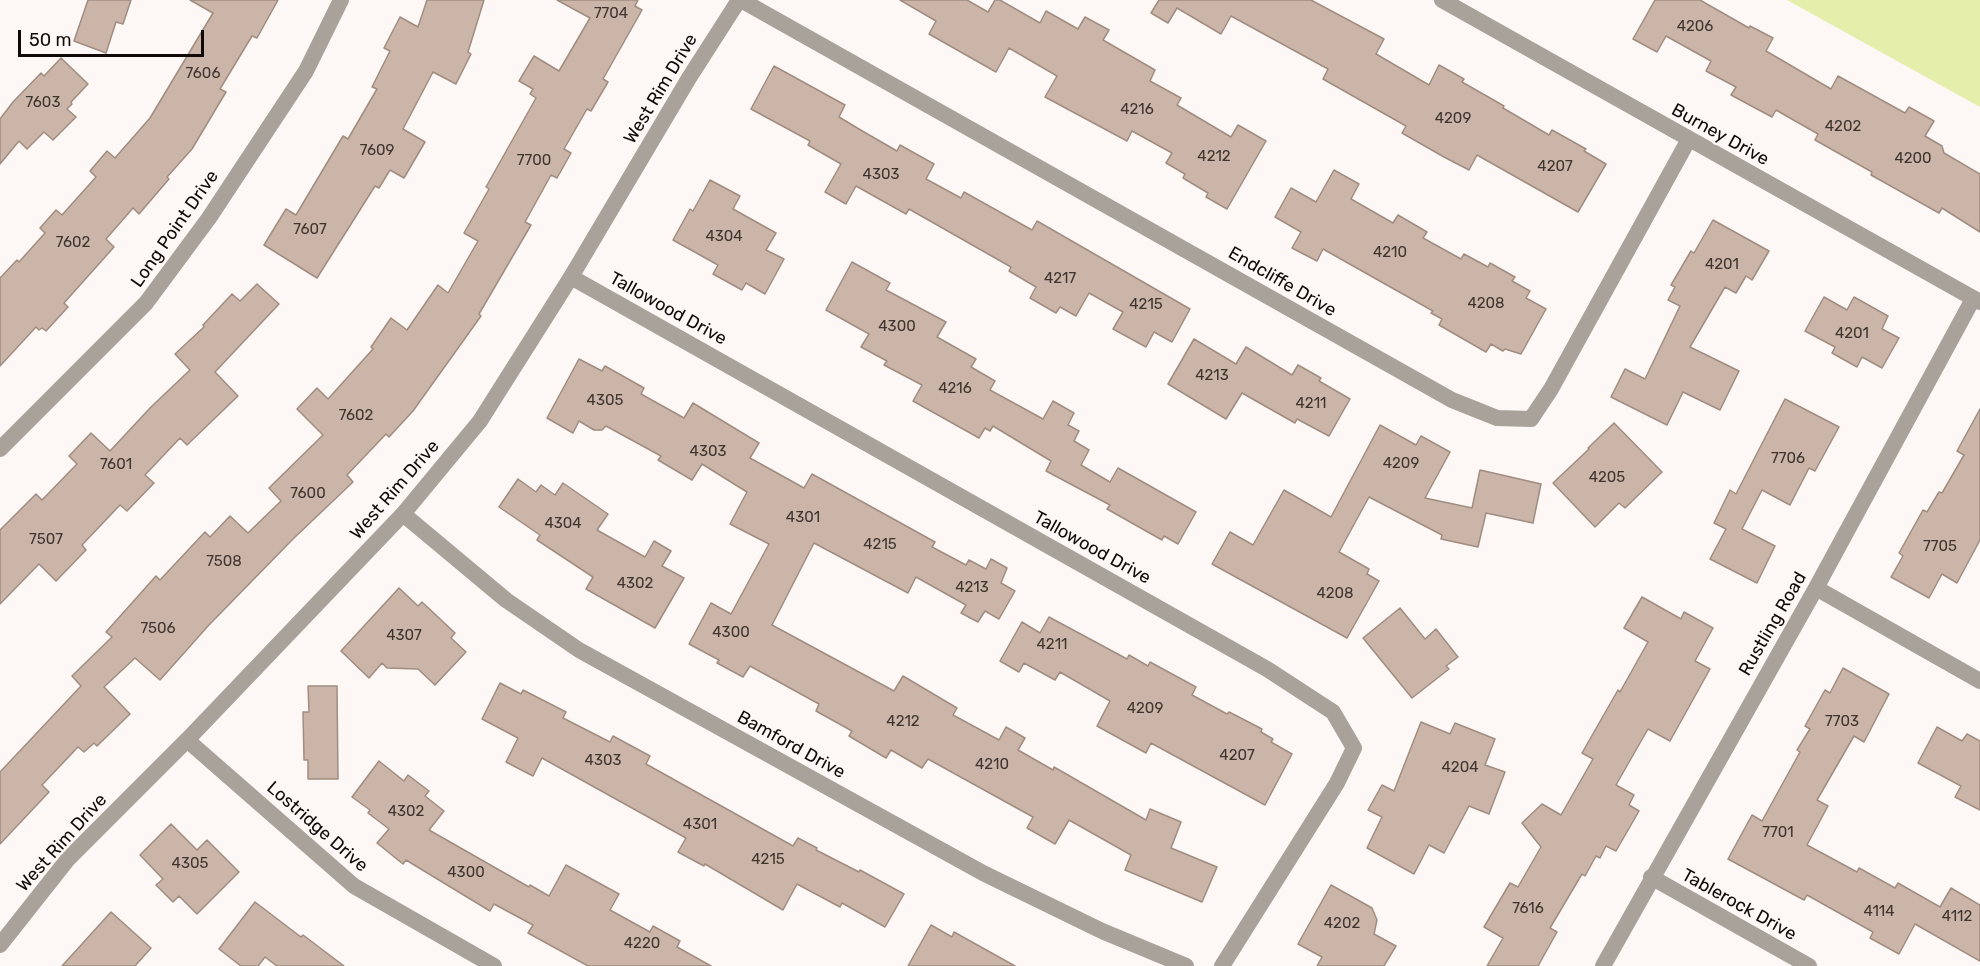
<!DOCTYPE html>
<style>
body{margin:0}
#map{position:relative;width:1980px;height:966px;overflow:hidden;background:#fdf8f6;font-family:Rubik,sans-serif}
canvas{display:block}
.scale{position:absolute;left:18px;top:30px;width:186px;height:27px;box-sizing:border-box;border:3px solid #110906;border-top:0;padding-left:8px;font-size:18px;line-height:21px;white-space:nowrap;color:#110906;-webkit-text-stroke:4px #fdf8f6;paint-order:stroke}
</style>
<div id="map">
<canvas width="1980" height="966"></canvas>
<div class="scale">50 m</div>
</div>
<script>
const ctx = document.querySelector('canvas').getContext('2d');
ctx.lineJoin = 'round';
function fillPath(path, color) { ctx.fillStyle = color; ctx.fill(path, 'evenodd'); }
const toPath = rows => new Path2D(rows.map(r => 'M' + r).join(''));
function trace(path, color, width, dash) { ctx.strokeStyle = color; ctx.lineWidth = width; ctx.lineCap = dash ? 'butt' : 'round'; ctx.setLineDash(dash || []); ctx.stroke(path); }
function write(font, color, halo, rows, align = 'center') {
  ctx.font = font + ' Rubik,sans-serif'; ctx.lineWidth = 5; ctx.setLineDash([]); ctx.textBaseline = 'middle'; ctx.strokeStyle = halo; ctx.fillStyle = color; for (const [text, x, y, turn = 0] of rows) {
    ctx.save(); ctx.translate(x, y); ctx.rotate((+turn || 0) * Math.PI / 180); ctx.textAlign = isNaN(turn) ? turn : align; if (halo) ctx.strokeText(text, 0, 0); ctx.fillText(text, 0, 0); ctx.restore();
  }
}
fillPath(toPath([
 [1787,0,1980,0,1980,107]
]), '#e5eeaa');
const building = toPath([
 [88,0,131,0,123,24,116,22,106,53,74,41,88,0],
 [190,0,278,0,257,38,252,36,220,89,226,92,192,149,167,177,169,179,139,214,133,208,106,239,114,247,64,303,68,307,46,331,42,328,39,330,36,327,0,366,0,278,17,260,19,262,45,233,40,228,56,210,62,215,96,177,90,171,107,151,115,158,150,118,213,13,190,0],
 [427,0,484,0,468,52,471,54,456,84,433,72,403,129,425,142,404,178,390,170,379,188,375,186,317,278,264,245,286,209,296,215,343,136,348,139,377,89,372,87,390,51,384,48,400,17,418,27,427,0],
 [557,0,638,0,635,6,642,10,603,79,608,82,591,111,587,109,564,149,571,153,557,178,551,175,525,222,531,225,479,314,481,316,413,411,389,437,386,434,347,475,353,482,293,539,208,626,160,680,135,658,104,687,130,714,97,746,94,743,84,752,78,747,42,785,49,792,0,844,0,772,81,686,72,676,112,637,106,632,156,576,160,580,205,532,210,537,230,516,248,533,281,501,269,488,323,435,297,409,317,388,328,399,373,349,371,347,391,318,407,330,438,285,448,293,478,241,464,233,489,189,486,187,536,98,530,94,533,89,519,81,534,56,559,71,590,18,557,0],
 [900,0,967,0,988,12,995,0,1000,0,1040,23,1046,11,1078,29,1085,17,1109,30,1103,40,1155,70,1150,81,1181,98,1177,105,1231,137,1238,125,1266,141,1227,209,1206,197,1208,193,1183,178,1185,174,1166,163,1172,153,1132,131,1127,141,1045,97,1057,76,1009,48,996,72,929,34,936,21,900,0],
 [1159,0,1311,0,1384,39,1376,54,1429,85,1439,65,1464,79,1462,82,1504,106,1503,108,1549,135,1552,130,1586,149,1584,151,1606,164,1578,212,1477,155,1469,170,1444,157,1402,133,1406,126,1323,79,1328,69,1231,16,1221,34,1177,8,1168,23,1151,13,1159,0],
 [1655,0,1700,0,1749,28,1750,26,1773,38,1766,51,1831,89,1838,76,1905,113,1909,107,1934,121,1925,136,1942,146,1944,153,1980,174,1980,232,1942,208,1939,213,1871,175,1872,172,1815,140,1818,134,1776,110,1772,117,1731,95,1736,87,1706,71,1711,61,1666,36,1657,52,1633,39,1655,0],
 [61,58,88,84,71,102,72,104,67,109,76,117,53,140,44,132,27,149,19,141,0,164,0,119,13,102,41,73,44,76,61,58],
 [774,66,845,105,839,117,864,132,897,151,900,145,934,164,926,179,961,198,964,192,1032,230,1037,221,1190,309,1172,342,1154,332,1146,347,1113,329,1123,312,1089,293,1076,316,1060,307,1056,313,1030,298,1036,287,1009,271,1011,267,909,209,906,214,856,186,846,204,825,192,841,164,808,145,810,141,751,109,774,66],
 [1334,170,1359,184,1351,199,1393,223,1398,215,1427,232,1423,238,1461,259,1464,254,1488,267,1490,263,1515,277,1512,281,1530,291,1526,298,1546,309,1521,354,1505,349,1503,351,1491,344,1486,352,1439,325,1442,319,1431,313,1433,311,1323,249,1317,261,1292,248,1301,232,1275,217,1291,188,1316,202,1334,170],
 [710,180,740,196,733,209,776,233,766,250,784,259,765,294,746,283,742,290,713,274,718,265,673,240,690,209,693,211,710,180],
 [1713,220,1769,251,1752,280,1746,276,1736,293,1725,287,1690,347,1739,371,1720,410,1683,392,1667,425,1611,397,1625,369,1645,379,1680,306,1668,300,1675,287,1671,285,1691,251,1694,253,1713,220],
 [852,262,890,283,886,290,946,322,937,337,976,359,971,367,995,381,990,390,1043,419,1053,401,1074,413,1068,425,1079,431,1074,441,1089,450,1081,465,1110,482,1118,468,1196,512,1178,544,1164,536,1162,540,1107,509,1110,505,1046,471,1051,461,993,426,990,431,985,428,979,438,913,401,922,385,884,365,887,361,861,347,869,334,826,310,852,262],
 [257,284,279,304,215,372,238,396,187,445,180,438,145,475,154,483,127,511,120,505,82,545,86,550,56,581,39,564,0,604,0,530,36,494,42,500,77,464,69,456,91,433,110,451,151,407,190,370,175,354,204,327,203,325,232,294,240,301,257,284],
 [1824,297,1847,310,1854,297,1888,316,1882,329,1899,338,1882,368,1862,357,1857,367,1832,353,1835,347,1805,331,1824,297],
 [1194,339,1236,364,1246,347,1292,375,1298,365,1321,378,1319,381,1350,399,1329,436,1297,419,1295,423,1242,393,1226,419,1168,384,1194,339],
 [579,359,602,371,605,366,644,388,641,394,684,418,693,403,759,443,750,458,804,488,812,474,935,542,932,547,966,565,969,560,986,569,991,559,1007,568,1001,583,1015,591,999,619,985,611,978,622,961,613,966,605,916,577,908,593,814,543,772,625,894,691,903,676,957,708,953,715,999,740,1006,727,1025,738,1018,750,1053,770,1054,767,1146,820,1150,809,1181,822,1171,848,1217,867,1202,902,1125,870,1131,855,1069,820,1055,844,1027,828,1033,817,928,759,922,768,891,750,886,758,849,736,852,731,816,711,819,704,750,666,743,677,717,663,719,660,689,644,711,603,731,614,769,544,730,524,747,492,702,464,692,480,658,460,661,456,606,426,602,430,594,430,579,421,573,433,547,418,579,359],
 [1785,399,1839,427,1815,471,1809,468,1790,505,1762,490,1742,529,1775,546,1757,583,1710,559,1726,529,1714,523,1730,490,1736,494,1785,399],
 [1980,409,1980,540,1957,583,1942,574,1929,598,1891,577,1903,556,1899,553,1923,510,1927,512,1939,492,1942,493,1964,455,1957,451,1980,409],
 [1614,423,1662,472,1625,508,1619,503,1595,527,1553,483,1589,449,1588,448,1614,423],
 [1380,425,1416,445,1421,436,1450,452,1425,498,1472,508,1480,470,1541,484,1533,523,1486,513,1478,547,1441,539,1442,535,1369,497,1339,552,1369,569,1367,574,1379,581,1347,638,1212,564,1230,532,1253,545,1284,490,1331,517,1380,425],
 [518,479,536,492,541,485,555,495,563,483,608,514,597,530,645,557,654,541,671,551,662,566,684,578,655,628,586,589,593,577,537,540,540,535,499,507,518,479],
 [399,588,418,606,422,602,455,633,451,638,466,652,435,685,418,669,387,668,382,663,369,678,341,651,399,588],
 [1642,597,1681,619,1684,612,1713,628,1695,661,1710,669,1670,741,1648,729,1616,785,1634,795,1629,805,1639,811,1616,851,1606,846,1600,858,1596,856,1585,876,1582,874,1550,928,1557,932,1538,966,1487,966,1503,938,1484,927,1510,883,1518,887,1541,847,1522,823,1542,804,1561,815,1593,759,1582,753,1618,690,1620,692,1648,642,1624,628,1642,597],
 [1400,608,1425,639,1436,629,1458,657,1446,666,1449,669,1412,698,1363,638,1400,608],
 [1049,617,1127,659,1129,655,1148,666,1150,662,1196,687,1192,695,1227,714,1229,712,1262,729,1261,732,1273,739,1271,742,1292,754,1265,805,1151,743,1146,753,1097,726,1110,701,1060,672,1055,680,1024,663,1019,672,1000,661,1022,622,1040,633,1049,617],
 [1843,668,1889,694,1864,742,1854,736,1817,800,1828,806,1807,845,1857,872,1859,868,1895,888,1898,883,1940,907,1951,888,1980,905,1980,961,1915,924,1899,954,1870,938,1873,932,1807,895,1804,900,1728,859,1752,815,1762,821,1800,752,1797,750,1810,729,1805,726,1825,690,1830,693,1843,668],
 [500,683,521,694,523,690,566,712,563,718,610,742,613,736,650,756,646,764,793,846,798,838,817,848,816,850,859,872,860,870,904,894,885,927,842,903,840,907,797,884,783,910,705,864,704,866,678,852,686,838,542,758,533,776,506,762,518,738,482,719,500,683],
 [308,686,337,686,338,779,308,779,308,760,304,760,303,712,309,712,308,686],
 [1421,722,1450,734,1455,723,1495,739,1485,765,1505,772,1489,814,1469,806,1444,853,1429,845,1414,874,1367,848,1382,817,1368,810,1382,785,1394,791,1421,722],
 [1937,727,1962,741,1967,734,1980,741,1980,810,1955,797,1961,786,1918,763,1937,727],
 [379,761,404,781,408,775,429,791,425,796,444,811,429,830,529,887,530,885,549,896,566,865,619,894,610,910,650,932,653,926,680,941,677,947,711,966,588,966,528,933,533,925,494,904,490,911,406,860,403,864,377,843,389,829,368,813,370,810,352,797,379,761],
 [171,824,197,850,207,840,239,872,197,914,179,896,173,902,156,885,163,879,140,855,171,824],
 [1331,885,1372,908,1377,920,1374,934,1396,946,1384,966,1317,966,1322,957,1298,944,1331,885],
 [255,902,301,937,303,935,344,966,277,966,265,957,258,966,241,966,219,949,255,902],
 [111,912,151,948,135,966,62,966,111,912],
 [931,925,952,937,954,932,1015,966,908,966,931,925]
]);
fillPath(building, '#cab5a8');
trace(building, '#a18c80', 1.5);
trace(toPath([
 [741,0,1452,400,1497,418,1531,419,1551,389,1689,139],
 [1442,0,1980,302],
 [571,277,1267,669,1333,712,1354,748,1337,783,1222,966],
 [0,449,146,303,209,218,306,71,341,0],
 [403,514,506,600,579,650,983,873,1102,931,1186,966],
 [1816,588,1980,681],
 [187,740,354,886,494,966],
 [1651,877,1809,966],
 [0,945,68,859,187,740,403,514,480,421,571,277,689,78,739,0],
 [1603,966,1816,588,1973,299]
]), '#a8a29a', 16);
write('15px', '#3f342e', null, [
 ["7704",611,14],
 ["4206",1695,27],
 ["7606",203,74],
 ["7603",43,103],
 ["4216",1137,110],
 ["4209",1453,119],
 ["4202",1843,127],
 ["7609",377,151],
 ["4212",1214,157],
 ["4200",1913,159],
 ["7700",534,161],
 ["4207",1555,167],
 ["4303",881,175],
 ["7607",310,230],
 ["4304",724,237],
 ["7602",73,243],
 ["4210",1390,253],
 ["4201",1722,265],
 ["4217",1060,279],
 ["4208",1486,304],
 ["4215",1146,305],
 ["4300",897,327],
 ["4201",1852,334],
 ["4213",1212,376],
 ["4216",955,389],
 ["4305",605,401],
 ["4211",1311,404],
 ["7602",356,416],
 ["4303",708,452],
 ["7706",1788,459],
 ["4209",1401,464],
 ["7601",116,465],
 ["4205",1607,478],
 ["7600",308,494],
 ["4301",803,518],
 ["4304",563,524],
 ["7507",46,540],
 ["4215",880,545],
 ["7705",1940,547],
 ["7508",224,562],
 ["4302",635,584],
 ["4213",972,588],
 ["4208",1335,594],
 ["7506",158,629],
 ["4300",731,633],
 ["4307",404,636],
 ["4211",1052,645],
 ["4209",1145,709],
 ["4212",903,722],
 ["7703",1842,722],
 ["4207",1237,756],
 ["4303",603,761],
 ["4210",992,765],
 ["4204",1460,768],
 ["4302",406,812],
 ["4301",700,825],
 ["7701",1778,833],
 ["4215",768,860],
 ["4305",190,864],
 ["4300",466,873],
 ["7616",1528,909],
 ["4114",1879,912],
 ["4112",1957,917],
 ["4202",1342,924],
 ["4220",642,944]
]);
write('18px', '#110906', '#fdf8f6', [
 ["West Rim Drive",661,89,-59],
 ["Burney Drive",1720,135,29],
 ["Long Point Drive",175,229,-55],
 ["Endcliffe Drive",1282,282,30],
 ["Tallowood Drive",668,309,29],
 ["West Rim Drive",395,490,-49],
 ["Tallowood Drive",1092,548,29],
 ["Rustling Road",1773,624,-60],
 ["Bamford Drive",791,745,29],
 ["Lostridge Drive",317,827,41],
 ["West Rim Drive",62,843,-48],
 ["Tablerock Drive",1739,905,29]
]);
</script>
